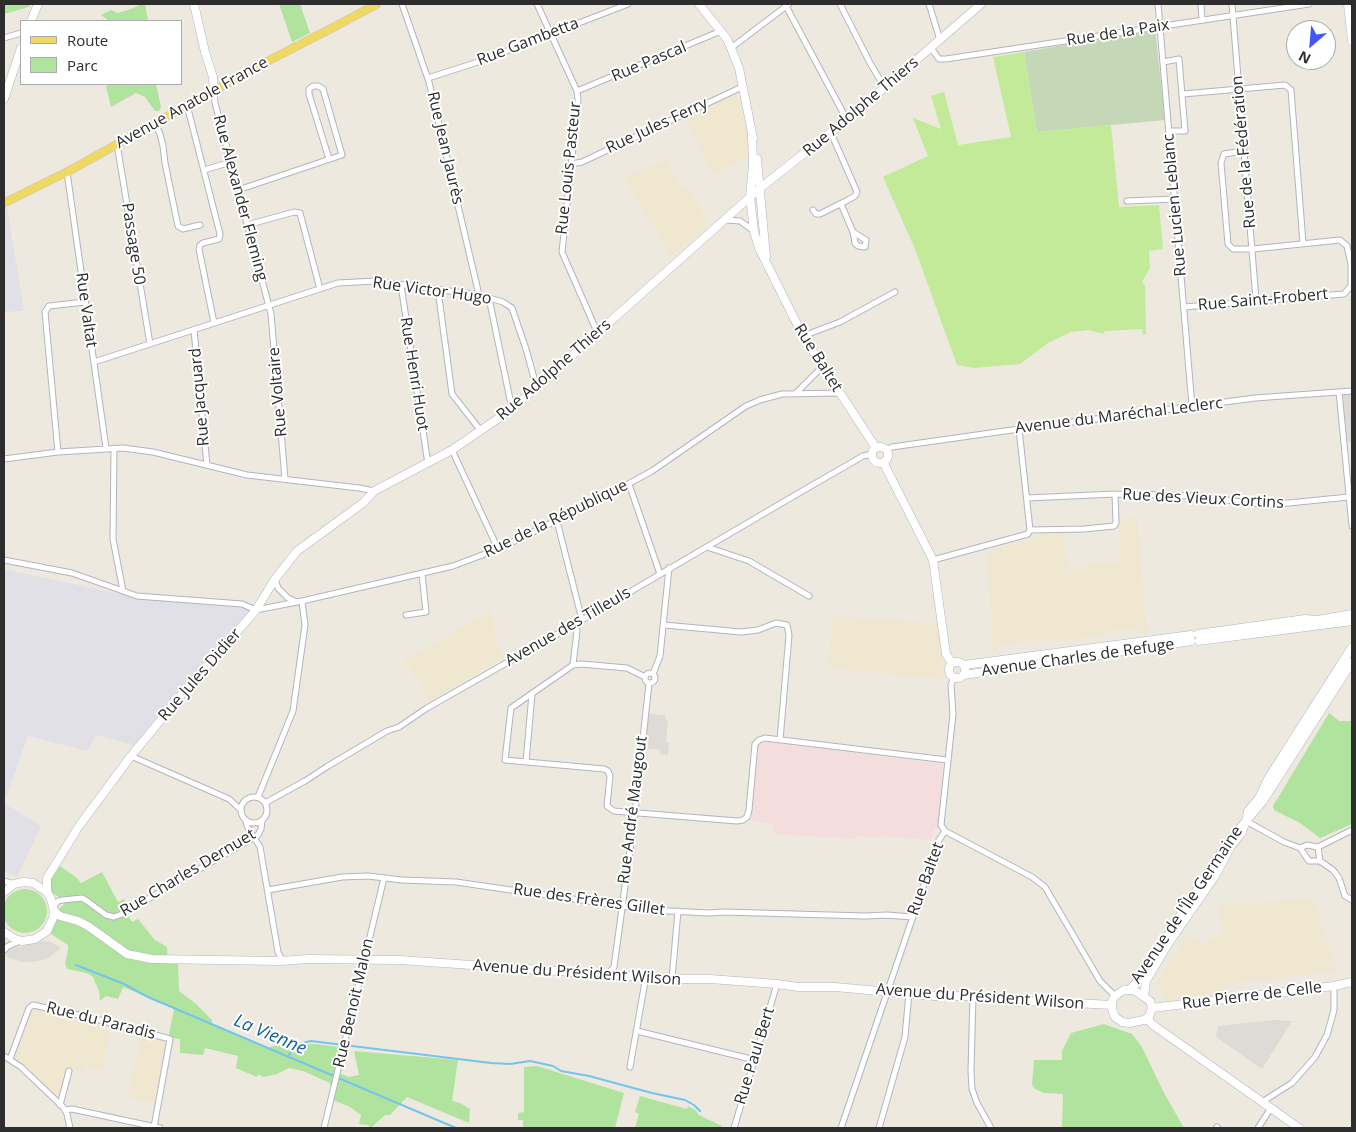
<!DOCTYPE html>
<meta charset="utf-8">
<style>
body{margin:0}
#map{position:relative;width:1356px;height:1132px;overflow:hidden;background:#eee9df;font-family:"Open Sans",sans-serif}
canvas{display:block}
.frame{position:absolute;inset:0;border:5px solid #2d2d2d;pointer-events:none}
.legend{position:absolute;left:20px;top:20px;width:162px;height:65px;box-sizing:border-box;background:#fff;border:1px solid #ababab;margin:0;padding:6px 9px;list-style:none;font-size:15px;color:#2d2d2d}
.legend li{display:flex;align-items:center;gap:10px;height:25px}
.legend b{width:25px;border:1px solid #ababab}
.north{position:absolute;left:1286px;top:20px;width:50px;height:50px;box-sizing:border-box;background:#fff;border:1px solid #ababab;border-radius:50%;rotate:207deg;font-size:14px;font-weight:700;line-height:20px;text-align:center;color:#2d2d2d}
.north::after{content:'';display:block;margin:auto;width:18px;height:22px;background:#4357f8;clip-path:polygon(50% 0,100% 100%,50% 72%,0 100%)}
</style>
<div id="map">
<canvas width="1356" height="1132"></canvas>
<div class="frame"></div>
<ul class="legend">
<li><b style="height:6px;background:#efd963"></b>Route</li>
<li><b style="height:14px;background:#b0e39d"></b>Parc</li>
</ul>
<div class="north">N</div>
</div>
<script>
const ctx = document.querySelector('canvas').getContext('2d');
ctx.lineJoin = 'round';
function fillPath(path, color) { ctx.fillStyle = color; ctx.fill(path, 'evenodd'); }
const toPath = rows => new Path2D(rows.map(r => 'M' + r).join(''));
function trace(path, color, width, dash) { ctx.strokeStyle = color; ctx.lineWidth = width; ctx.lineCap = dash ? 'butt' : 'round'; ctx.setLineDash(dash || []); ctx.stroke(path); }
function write(font, color, halo, rows, align = 'center') {
  ctx.font = font + ' "Open Sans",sans-serif'; ctx.lineWidth = 4; ctx.setLineDash([]); ctx.textBaseline = 'middle'; ctx.strokeStyle = halo; ctx.fillStyle = color; for (const [text, x, y, turn = 0] of rows) {
    ctx.save(); ctx.translate(x, y); ctx.rotate((+turn || 0) * Math.PI / 180); ctx.textAlign = isNaN(turn) ? turn : align; if (halo) ctx.strokeText(text, 0, 0); ctx.fillText(text, 0, 0); ctx.restore();
  }
}
fillPath(toPath([
 [6,202,24,311,4,312,4,203],
 [4,569,134,597,257,606,136,746,96,735,87,751,28,736,4,803,41,826,17,877,4,872]
]), '#e2e0e7');
fillPath(toPath([
 [735,94,739,97,751,155,714,173,686,118],
 [666,160,684,190,689,187,691,190,709,225,690,242,671,255,624,178],
 [1137,518,1147,633,1144,634,1135,627,1106,631,1103,635,1053,642,1049,639,999,645,996,651,993,652,987,551,1030,541,1040,534,1063,533,1068,569,1091,566,1092,563,1120,562,1118,519],
 [491,610,495,624,493,625,501,659,427,703,421,679,414,679,412,666,406,667,404,658,412,657],
 [833,616,938,624,944,679,828,668],
 [1313,899,1337,971,1229,983,1225,985,1217,995,1165,1001,1156,983,1187,935,1204,946,1209,939,1223,936,1219,906],
 [38,1008,110,1027,102,1070,84,1066,82,1072,68,1068,62,1097,59,1098,16,1059,16,1054,32,1012],
 [142,1035,167,1040,155,1103,128,1097]
]), '#efe7cf');
fillPath(toPath([
 [767,742,943,764,938,828,934,828,931,840,878,836,877,838,857,836,855,839,774,834,774,824,749,821,752,813,757,745,760,743]
]), '#f4dedd');
fillPath(toPath([
 [4,4,30,4,29,7,4,14],
 [138,4,145,4,148,21,109,21,101,15,111,10,118,13,131,9,138,6],
 [279,4,300,4,310,33,292,42],
 [111,84,156,84,161,107,159,111,155,111,145,97,136,93,111,107,106,86],
 [1329,713,1339,721,1352,721,1352,824,1320,838,1300,823,1274,810,1273,806],
 [60,866,77,878,81,883,102,872,118,902,124,899,128,906,128,915,132,922,138,919,155,940,167,947,168,964,178,964,179,991,196,1004,212,1020,212,1024,266,1048,278,1045,316,1044,339,1047,334,1071,349,1077,359,1075,354,1051,458,1060,452,1101,460,1103,470,1109,469,1123,407,1097,390,1115,385,1115,371,1128,368,1125,359,1124,361,1115,350,1107,333,1100,330,1083,303,1071,289,1068,277,1074,263,1077,259,1074,257,1077,236,1068,238,1056,205,1048,203,1055,180,1053,180,1039,173,1038,169,1034,174,1009,123,987,118,999,106,996,100,1001,99,991,93,977,87,973,67,969,65,964,68,950,68,945,51,934,59,909,64,904,61,898,52,893,49,882],
 '3 911a22 22 0 1 1 44 0a22 22 0 1 1-44 0Z',
 [1104,1024,1132,1034,1142,1047,1163,1091,1184,1128,1062,1128,1063,1094,1044,1093,1035,1089,1032,1085,1034,1060,1062,1060,1062,1051,1071,1033],
 [537,1066,624,1093,615,1128,523,1128,523,1120,518,1120,518,1113,524,1112,524,1067],
 [640,1096,687,1109,688,1106,695,1110,699,1115,722,1126,721,1128,635,1128,639,1114,635,1112]
]), '#b0e39d');
fillPath(toPath([
 [1155,29,1165,120,1037,132,1024,52]
]), '#c4d7b7');
fillPath(toPath([
 [1024,52,1037,132,1111,125,1119,207,1159,205,1163,249,1149,251,1150,268,1142,282,1145,286,1146,334,1143,335,1142,329,1105,331,1103,334,1089,330,1071,332,1048,343,1020,364,974,368,957,365,915,249,883,177,928,156,913,118,941,129,931,96,944,92,958,145,1011,137,993,57]
]), '#c2ea99');
fillPath(toPath([
 [1352,393,1352,442,1346,442,1343,394],
 [648,714,665,715,665,719,668,720,666,742,669,743,668,755,660,754,660,750,645,749],
 [42,941,51,942,61,948,47,959,33,962,21,962,7,957,6,953,10,949],
 [1275,1020,1292,1021,1262,1069,1216,1037,1218,1026]
]), '#dedbd6');
trace(toPath([
 [76,965,124,984,148,997,456,1128],
 [288,1057,292,1050,298,1044,311,1041,491,1063,510,1064,530,1061,553,1066,561,1071,589,1076,652,1093,685,1100,694,1105,700,1111]
]), '#75c4ee', 2);
const street = toPath([
 [402,4,429,82,479,295],
 [537,4,577,91,578,100,562,252,598,334],
 [840,4,870,63,885,88],
 [929,4,940,40],
 [1158,4,1192,406],
 [1201,4,1202,20],
 [1232,4,1256,300],
 [786,6,847,120],
 [4,38,21,33],
 [731,48,789,4],
 [931,48,939,59,946,59,1309,4],
 [1163,62,1179,59,1185,131,1170,131],
 [428,78,478,62,628,4],
 [214,91,215,103,271,314,285,479],
 [577,91,721,31],
 [1183,94,1285,85,1291,90,1303,243],
 [187,105,220,234,219,239,203,243,200,245,199,249,214,323],
 [155,123,160,134,163,146,165,163,178,226,183,229,200,225],
 [117,144,150,344],
 [571,164,582,162,742,87],
 [204,170,231,162],
 [67,172,106,448],
 [238,190,342,155,323,89,318,86,313,86,309,89,309,94,329,159],
 [1127,201,1175,199],
 [841,204,853,232,855,243,858,246,865,247,866,240,853,232],
 [813,210,816,214,820,214,848,200,855,196,857,192,831,133],
 [726,220,740,221,754,231],
 [247,225,294,212,300,213,320,289],
 [401,285,428,464],
 [438,290,452,394,481,431],
 [489,298,512,409],
 [1184,307,1344,294,1351,286,1351,264,1347,246,1340,240,1253,249,1233,249,1228,244,1221,163,1224,154,1244,151],
 [194,330,207,465],
 [803,336,840,322,895,292],
 [94,362,338,283,375,281,479,295,503,302,512,308,526,349,537,389],
 [1339,392,1352,526],
 [795,394,822,367],
 [114,448,113,539,123,591],
 [452,450,498,549],
 [887,450,892,447,1019,429,1255,398,1352,391],
 [58,452,45,312,49,306,85,302],
 [4,459,58,452,123,448,153,452,247,475,359,488,374,491],
 [629,484,660,574],
 [1027,498,1115,494,1160,495,1192,496,1268,505,1349,497],
 [557,521,582,620],
 [1030,530,1084,529,1114,526,1116,523,1115,494],
 [707,547,749,561,809,596],
 [4,560,72,573,137,596,242,604,256,610,302,601,453,566,498,549,599,500,652,471,746,406,760,400,782,394,840,393],
 [933,560,1028,534,1030,530,1019,429],
 [275,579,278,588,288,598,297,602],
 [406,615,426,612,422,574],
 [664,625,741,632,758,630,776,623,787,625,789,635,780,740],
 [573,665,577,631,574,624],
 '645 678a5 5 0 1 1 10 0a5 5 0 1 1-10 0Z',
 [653,674,660,656,669,568],
 [645,677,627,668,581,664,573,665,511,708,505,760,604,769,608,771,610,776,607,806,614,811,737,821,743,820,747,817,749,810,755,744,759,740,765,738,947,760],
 [131,756,229,799,241,810],
 [526,762,532,694],
 '241 810a13 13 0 1 1 26 0a13 13 0 1 1-26 0Z',
 [258,797,293,711,305,625,302,601],
 [265,803,305,781,328,766,387,731,399,727,427,708,582,620,804,490,863,456,872,454],
 [246,821,247,826,260,847,278,952,281,958,286,961],
 [1246,821,1284,842,1300,848,1309,861,1320,861,1318,847,1307,845,1300,848],
 [945,831,1032,877,1045,887,1100,981,1115,996],
 [945,831,941,825,953,714,951,685,954,677],
 [1318,847,1352,830],
 [1320,861,1333,870,1339,878,1345,896,1352,900],
 [4,881,14,884],
 [268,890,342,877,368,876,402,880,456,882,649,910,709,913,724,912,865,916,887,915,912,917],
 [54,906,58,901,63,900,82,898,87,901,106,915,114,917,122,914,258,835,261,829,262,821],
 [4,950,8,946,21,941],
 [607,975,614,967,635,813,649,683],
 [672,979,678,911],
 [973,996,971,1071,972,1089,977,1103,991,1128],
 [637,1031,755,1060],
 [4,1056,21,1067,63,1107,67,1114,70,1128],
 [10,1059,29,1008,33,1005,92,1018,170,1039,154,1127],
 [630,1067,646,976],
 [1262,1102,1292,1083,1315,1057,1327,1035,1334,1010,1334,986],
 [60,1105,69,1071],
 [65,1110,72,1109,160,1128],
 [1217,1127,1218,1128],
 [324,1128,384,878],
 [734,1128,777,984],
 [841,1128,939,840,945,831],
 [879,1128,905,1037,909,993],
 [1258,1128,1271,1108]
]);
const secondary = toPath([
 [194,4,205,52,213,77,214,91],
 [699,4,727,39,731,48,739,68,753,138],
 [1348,4,1352,41],
 [31,21,38,4],
 [4,99,21,48],
 [752,135,753,164,750,197,754,231,759,248,803,336,876,448],
 [757,159,766,257],
 '872 455a8 8 0 1 1 16 0a8 8 0 1 1-16 0Z',
 [883,462,933,560,946,654,952,663],
 [1198,634,1305,619,1317,620,1352,614],
 [1199,641,1352,621],
 '949 670a8 8 0 1 1 16 0a8 8 0 1 1-16 0Z',
 [964,665,1191,635],
 [964,675,1191,641],
 [4,892,14,884,24,882,33,883,47,892,51,899,54,911,53,918,47,931,35,939,22,941,15,939,4,932],
 [47,892,47,878,79,826,131,756,182,694,256,610,275,579,297,551,363,503,374,491,452,450,512,409,759,189,854,114,981,4],
 [54,911,60,916,78,921,88,926,127,954,152,959,280,961,309,959,400,960,672,979,710,979,777,984,798,987,835,987,935,996,973,996,1019,1002,1036,1001,1112,1005],
 [1124,990,1134,990,1150,1001,1152,1008,1149,1017,1144,1020,1129,1023,1122,1022,1115,1017,1112,1009,1112,1001,1115,996,1124,990],
 [1129,990,1139,980,1227,843,1246,821,1248,811,1259,798,1268,779,1352,647],
 [1144,996,1146,981,1168,944,1215,876,1231,846,1241,834,1246,821,1263,801,1352,662],
 [1152,1008,1334,986,1352,982],
 [1147,1019,1153,1025,1299,1128]
]);
const primary = toPath([
 [4,203,67,172,262,64,336,26,377,4]
]);
trace(street, '#b3b4c0', 7);
trace(secondary, '#b3b4c0', 9);
trace(primary, '#c8c8c8', 9);
trace(street, '#fff', 5);
trace(secondary, '#fff', 8);
trace(primary, '#efd963', 8);
write('16px', '#2d2d2d', '#fff', [
 ["Rue de la Paix",1118,33,-9],
 ["Rue Gambetta",528,42,-21],
 ["Rue Pascal",649,62,-23],
 ["Avenue Anatole France",192,103,-29],
 ["Rue Adolphe Thiers",861,107,-40],
 ["Rue Jules Ferry",657,126,-25],
 ["Rue Jean Jaurès",445,148,77],
 ["Rue de la Fédération",1244,152,-95],
 ["Rue Louis Pasteur",569,168,-84],
 ["Rue Alexander Fleming",240,198,75],
 ["Rue Lucien Leblanc",1175,205,-95],
 ["Passage 50",133,244,81],
 ["Rue Victor Hugo",432,291,8],
 ["Rue Saint-Frobert",1263,300,-5],
 ["Rue Valtat",86,310,82],
 ["Rue Baltet",818,358,58],
 ["Rue Adolphe Thiers",554,370,-41],
 ["Rue Henri Huot",414,374,81],
 ["Rue Voltaire",278,392,-95],
 ["Rue Jacquard",200,397,-95],
 ["Avenue du Maréchal Leclerc",1119,416,-7],
 ["Rue des Vieux Cortins",1203,499,3],
 ["Rue de la République",556,519,-26],
 ["Avenue des Tilleuls",568,627,-30],
 ["Avenue Charles de Refuge",1078,658,-8],
 ["Rue Jules Didier",200,675,-49],
 ["Rue André Maugout",633,810,-83],
 ["Rue Charles Dernuet",188,873,-31],
 ["Rue Baltet",926,879,-70],
 ["Rue des Frères Gillet",589,900,8],
 ["Avenue de l'Île Germaine",1187,905,-56],
 ["Avenue du Président Wilson",577,973,4],
 ["Rue Pierre de Celle",1252,996,-7],
 ["Avenue du Président Wilson",980,997,4],
 ["Rue Benoit Malon",354,1003,-77],
 ["Rue du Paradis",101,1021,14],
 ["Rue Paul Bert",755,1056,-73]
]);
write('italic 18px', '#0f629e', '#fff', [
 ["La Vienne",270,1035,23]
]);
</script>
